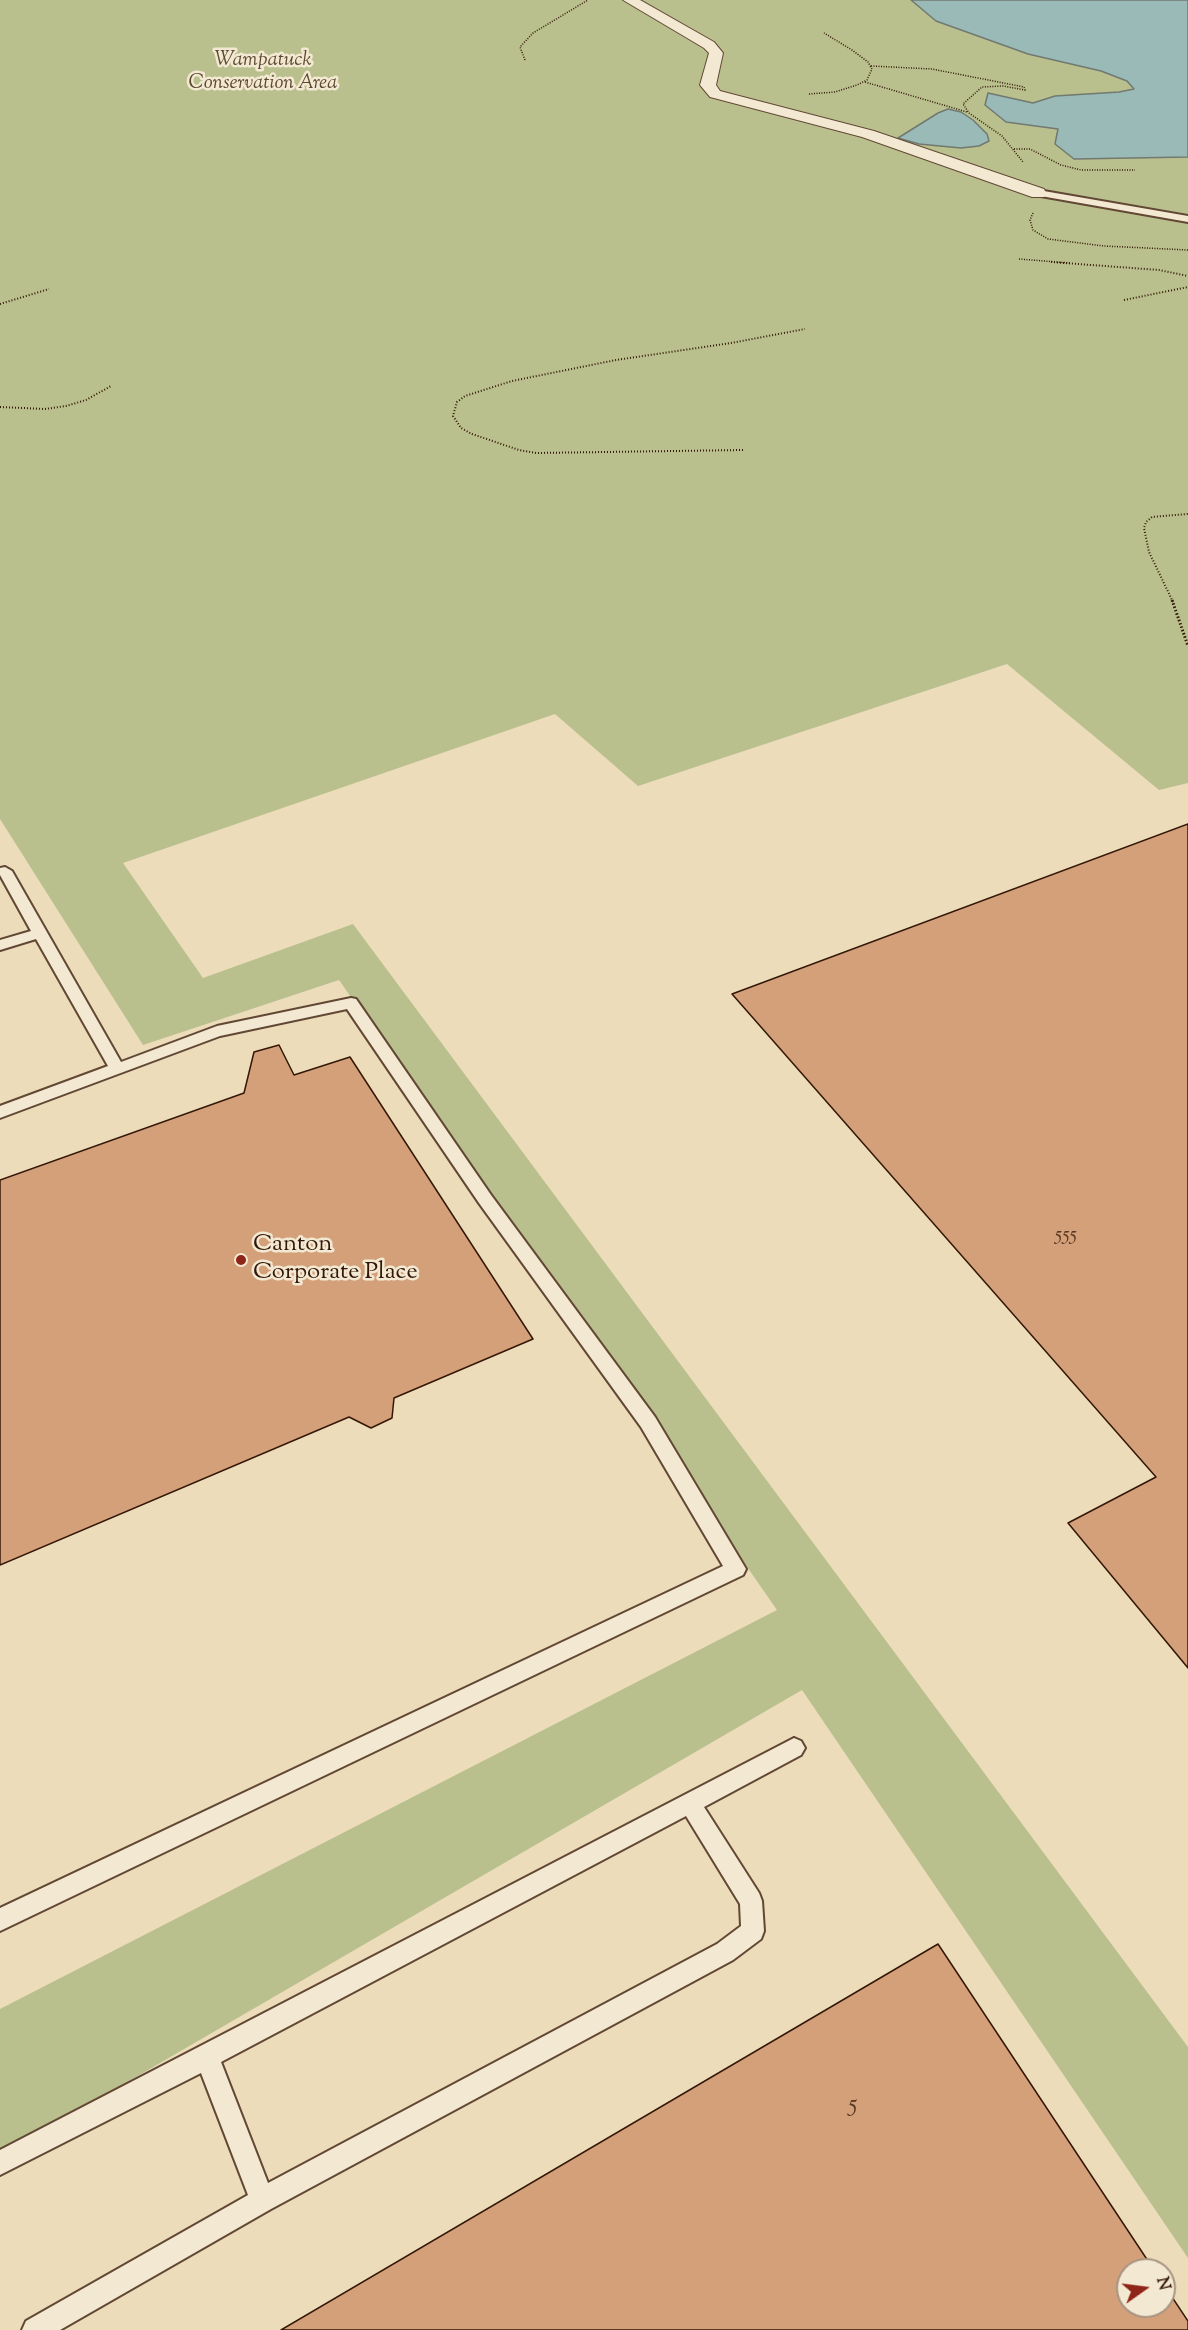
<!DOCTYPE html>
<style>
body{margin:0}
#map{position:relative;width:1188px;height:2330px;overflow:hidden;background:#ecdcba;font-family:"Sorts Mill Goudy",serif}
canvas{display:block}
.north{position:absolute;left:1116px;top:2258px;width:60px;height:60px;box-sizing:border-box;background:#f3e8d2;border:2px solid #a79481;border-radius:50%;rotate:76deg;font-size:16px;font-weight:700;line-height:24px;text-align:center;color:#341707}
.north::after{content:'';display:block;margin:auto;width:21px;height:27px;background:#8f2418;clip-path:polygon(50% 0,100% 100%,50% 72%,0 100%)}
</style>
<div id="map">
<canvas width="1188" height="2330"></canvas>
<div class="north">N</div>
</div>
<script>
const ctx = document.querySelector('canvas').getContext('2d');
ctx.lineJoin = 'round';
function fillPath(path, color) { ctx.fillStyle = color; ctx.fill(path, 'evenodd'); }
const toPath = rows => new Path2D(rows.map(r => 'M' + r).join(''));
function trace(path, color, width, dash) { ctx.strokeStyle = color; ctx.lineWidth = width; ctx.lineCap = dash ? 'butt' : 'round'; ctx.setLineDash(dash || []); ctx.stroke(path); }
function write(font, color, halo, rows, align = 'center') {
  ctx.font = font + ' "Sorts Mill Goudy",serif'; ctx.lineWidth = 5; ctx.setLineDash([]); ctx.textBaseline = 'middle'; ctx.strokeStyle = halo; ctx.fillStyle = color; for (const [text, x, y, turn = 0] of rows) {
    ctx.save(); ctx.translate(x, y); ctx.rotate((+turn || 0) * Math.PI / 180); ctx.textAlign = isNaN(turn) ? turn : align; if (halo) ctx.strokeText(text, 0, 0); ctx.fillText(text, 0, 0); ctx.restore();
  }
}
fillPath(toPath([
 [0,0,911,0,936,21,1028,54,1101,71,1127,81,1135,89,1119,92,1055,96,1033,103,988,93,1006,122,1059,129,1055,144,1074,159,1188,157,1188,783,1159,790,1007,664,638,786,555,714,123,863,203,978,353,924,1188,2047,1188,2258,802,1690,0,2156,0,2009,777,1610,339,980,143,1045,0,819]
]), '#b9c08e');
const water = toPath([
 [911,0,1188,0,1188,157,1074,159,1055,144,1058,129,1006,122,985,105,988,93,1033,103,1055,96,1119,92,1134,89,1127,81,1101,71,1028,54,936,21,911,0],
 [948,109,961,112,973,120,987,134,989,141,979,146,961,148,919,144,898,138,938,113,948,109]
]);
fillPath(water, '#9abab7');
trace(water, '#717971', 1.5);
const building = toPath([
 [1188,824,1188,1668,1068,1523,1156,1477,732,994,1188,824],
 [279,1045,294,1075,350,1057,533,1339,394,1398,392,1418,371,1428,349,1417,0,1565,0,1180,244,1093,254,1052,279,1045],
 [938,1944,1154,2270,1128,2270,1128,2306,1164,2306,1164,2285,1188,2321,1188,2330,281,2330,938,1944]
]);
fillPath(building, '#d4a07a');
trace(building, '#341707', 1.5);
const service = toPath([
 [1038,190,1188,216,1188,222,1035,195,1035,191,1038,190],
 [5,867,12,871,121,1062,217,1026,351,998,356,999,491,1195,655,1417,746,1569,743,1575,0,1931,0,1908,723,1566,641,1427,479,1203,347,1009,220,1036,0,1118,0,1106,108,1066,36,939,0,950,0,940,31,931,0,875,0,868,5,867],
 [794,1738,801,1741,805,1748,801,1755,704,1807,759,1893,762,1901,764,1931,761,1939,733,1960,271,2209,60,2330,22,2330,26,2321,248,2195,201,2073,0,2175,0,2150,794,1738],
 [686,1816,740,1904,741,1926,717,1944,268,2183,221,2062,686,1816]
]);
const minor = toPath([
 [623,0,640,0,714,42,723,53,716,85,720,91,874,131,1044,189,1046,193,1044,197,1032,197,862,137,710,97,700,85,709,53,704,48,623,0]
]);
trace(service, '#624834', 4);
trace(minor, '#624834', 2);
trace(toPath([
 [525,60,520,47,533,33,588,0],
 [871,66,932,69,1024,87,1025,90,1003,86,982,87,963,104,969,113,1002,136,1023,162],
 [865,82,967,112],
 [809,94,835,92,857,85,867,80,872,69,868,62,852,50,824,33],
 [1014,149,1030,149,1061,165,1081,170,1135,170],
 [1033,213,1030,220,1033,230,1048,239,1104,246,1188,250],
 [1019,259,1070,263]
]), '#341707', 1.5, [1, 1.5]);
trace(toPath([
 [1051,262,1159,270,1188,276],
 [1124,300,1188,287],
 [0,304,49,289],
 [0,407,45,409,66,406,86,400,111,386],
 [743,450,536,453,519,450,472,434,461,428,453,416,457,402,465,396,512,381,616,360,731,343,805,329],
 [1173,602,1149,552,1144,528,1146,522,1152,517,1188,514]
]), '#341707', 2, [1, 2]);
trace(toPath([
 [1172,600,1188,646]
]), '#341707', 3, [1.5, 2]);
fillPath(service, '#f3e8d2');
fillPath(minor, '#f3e8d2');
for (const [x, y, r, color] of [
 [241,1260,6,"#8f2418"]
]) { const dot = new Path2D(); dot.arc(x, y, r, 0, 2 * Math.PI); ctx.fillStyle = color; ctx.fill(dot); trace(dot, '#f3e8d2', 2); }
write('italic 20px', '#5c4a30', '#f3e8d2', [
 ["Wampatuck",263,62],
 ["Conservation Area",263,85]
]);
write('21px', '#5c3924', null, [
 ["555",1066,1236]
]);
write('24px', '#341707', '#f3e8d2', [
 ["Canton",253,1246],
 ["Corporate Place",253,1274]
], 'left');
write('26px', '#5c3924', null, [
 ["5",853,2107]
]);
</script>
